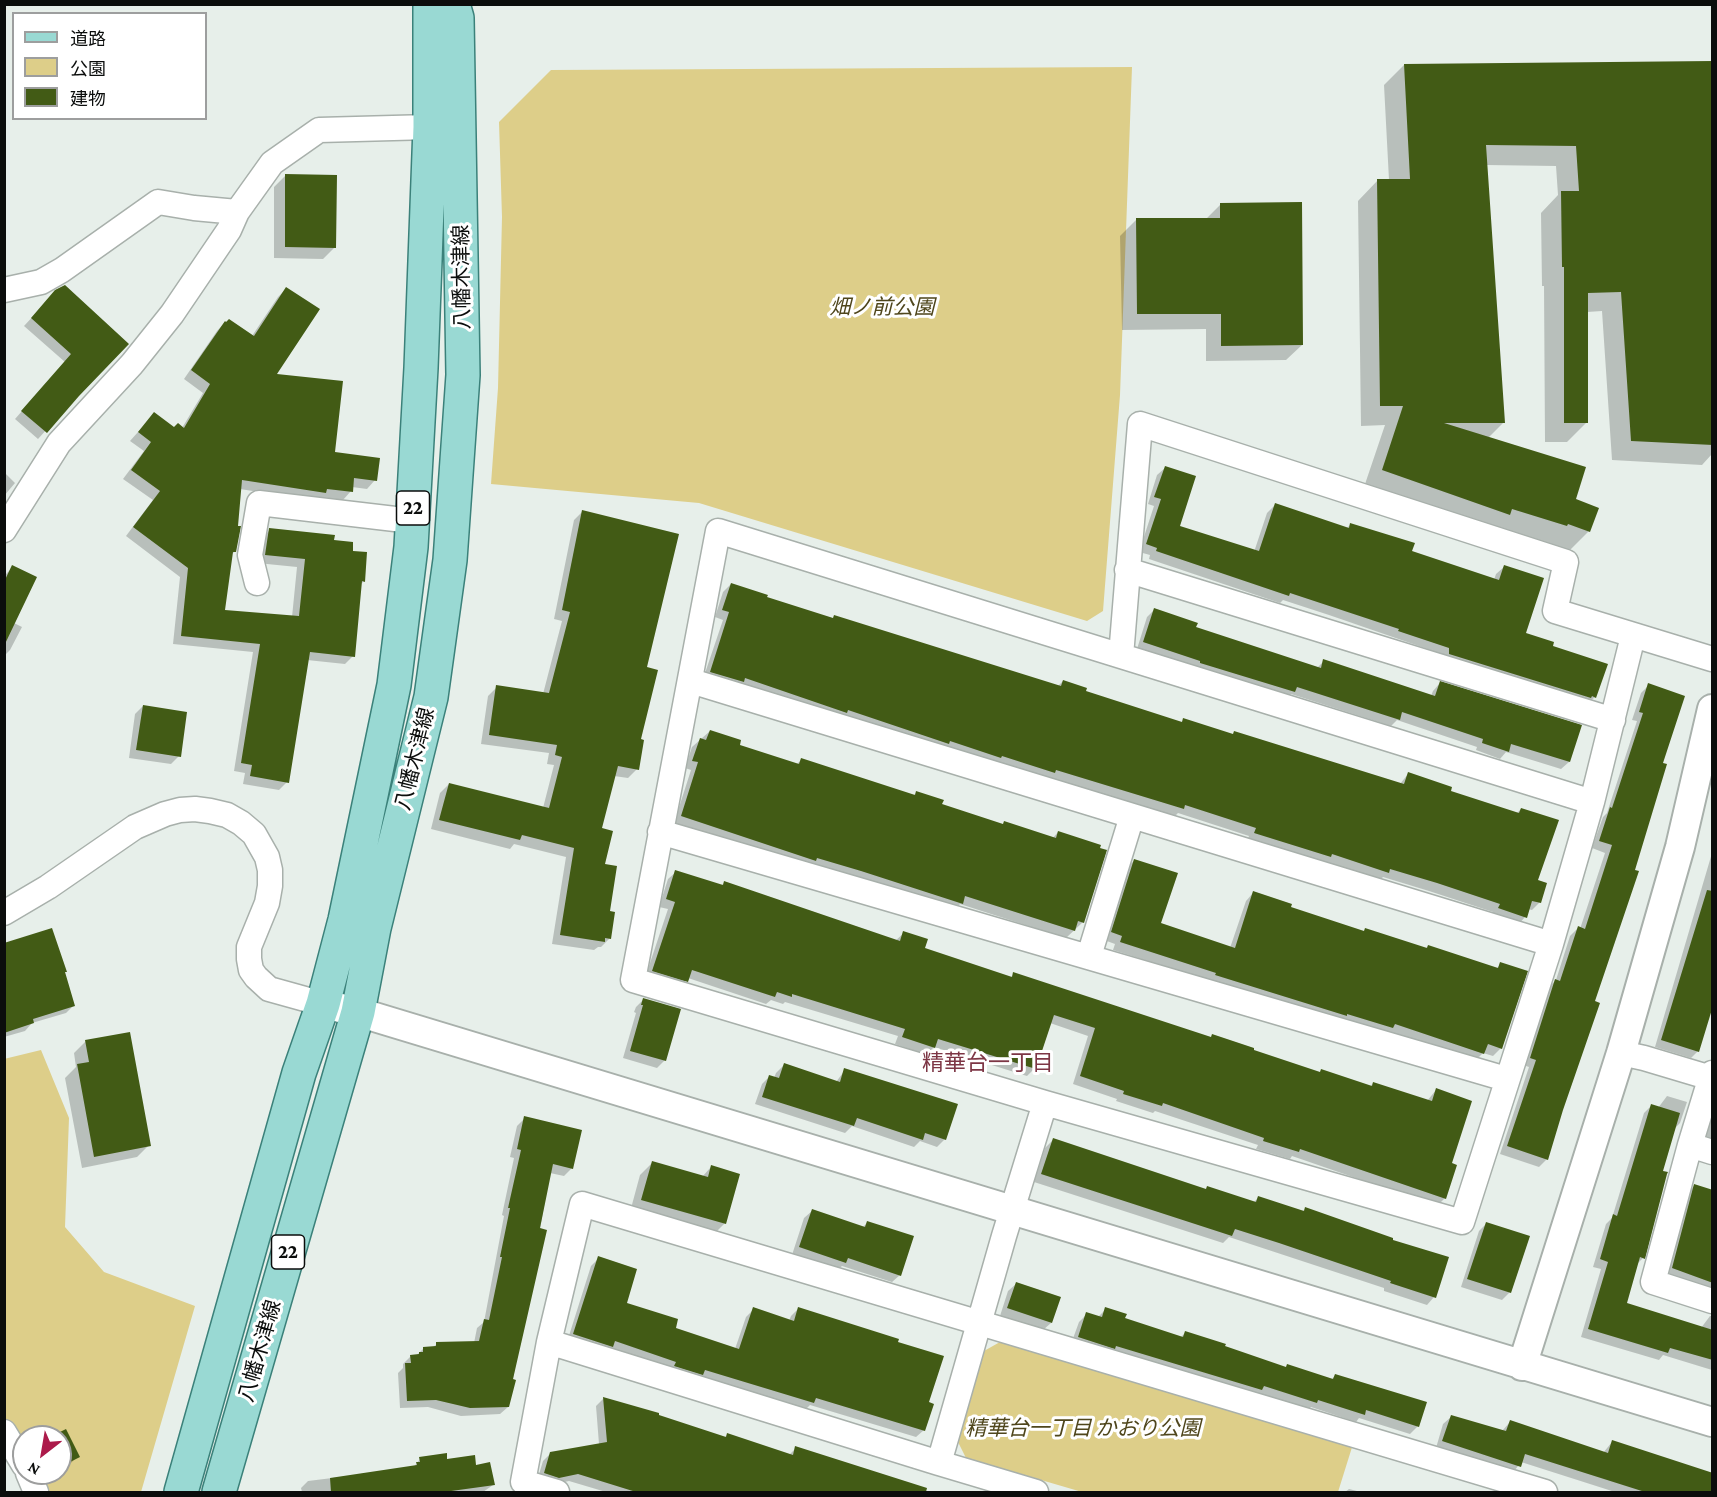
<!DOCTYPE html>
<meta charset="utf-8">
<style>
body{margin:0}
#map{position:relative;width:1717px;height:1497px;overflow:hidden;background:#e7efea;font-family:"Crimson Pro","Noto Sans JP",serif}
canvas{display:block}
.frame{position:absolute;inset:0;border:6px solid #0b0d0c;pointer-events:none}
.legend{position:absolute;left:12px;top:12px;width:195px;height:108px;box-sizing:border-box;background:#fff;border:2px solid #9d9e9e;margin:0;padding:8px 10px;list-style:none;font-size:18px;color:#0b0d0c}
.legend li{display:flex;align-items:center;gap:12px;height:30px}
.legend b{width:30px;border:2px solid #9d9e9e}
.north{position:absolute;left:12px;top:1425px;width:60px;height:60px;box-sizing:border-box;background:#fff;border:2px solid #9d9e9e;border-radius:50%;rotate:211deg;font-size:16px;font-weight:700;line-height:24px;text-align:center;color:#0b0d0c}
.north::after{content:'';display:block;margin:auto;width:21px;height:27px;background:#ac1a4a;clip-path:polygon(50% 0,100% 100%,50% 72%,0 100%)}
</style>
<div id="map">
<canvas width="1717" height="1497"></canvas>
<div class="frame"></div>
<ul class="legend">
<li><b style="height:8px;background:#99d9d3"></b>道路</li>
<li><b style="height:16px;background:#ddce89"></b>公園</li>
<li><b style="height:16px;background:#425b15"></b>建物</li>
</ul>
<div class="north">N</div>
</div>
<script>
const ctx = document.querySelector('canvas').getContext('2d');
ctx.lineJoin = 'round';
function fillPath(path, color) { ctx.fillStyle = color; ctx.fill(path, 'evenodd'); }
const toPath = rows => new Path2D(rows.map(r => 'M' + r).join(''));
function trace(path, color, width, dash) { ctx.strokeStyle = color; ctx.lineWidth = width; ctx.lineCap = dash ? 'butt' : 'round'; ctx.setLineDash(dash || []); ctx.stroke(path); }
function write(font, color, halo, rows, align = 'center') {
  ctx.font = font + ' "Crimson Pro","Noto Sans JP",serif'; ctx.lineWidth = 6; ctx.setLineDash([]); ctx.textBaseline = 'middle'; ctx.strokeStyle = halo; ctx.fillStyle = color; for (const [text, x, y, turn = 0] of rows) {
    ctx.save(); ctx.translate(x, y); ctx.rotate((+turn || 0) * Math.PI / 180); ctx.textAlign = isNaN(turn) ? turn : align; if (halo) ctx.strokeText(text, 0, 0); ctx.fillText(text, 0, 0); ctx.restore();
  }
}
fillPath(toPath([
 [1132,67,1120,395,1103,611,1087,621,699,503,491,484,498,388,502,217,499,122,551,70],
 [41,1050,69,1118,65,1227,104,1272,195,1306,141,1492,47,1492,36,1473,60,1473,60,1437,24,1437,24,1452,5,1422,4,1059],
 [1000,1342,1353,1444,1338,1492,1082,1492,966,1458,958,1442,984,1351]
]), '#ddce89');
fillPath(toPath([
 [1404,65,1712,84,1712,454,1702,465,1612,460,1602,311,1587,312,1587,422,1567,442,1545,442,1544,286,1542,286,1541,213,1558,195,1556,166,1486,165,1503,423,1488,438,1574,500,1589,531,1569,551,1363,490,1385,425,1361,426,1358,201,1378,180,1389,180,1384,85],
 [286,175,335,247,323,259,274,258,274,187],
 [1220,205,1302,345,1286,360,1206,361,1206,329,1122,330,1120,236,1136,220,1206,219],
 [65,287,78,395,38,439,15,419,65,362,24,326,48,300],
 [286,289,275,375,334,454,375,480,367,489,352,487,351,491,343,500,321,497,316,501,240,489,235,551,231,555,223,612,292,617,297,567,257,563,261,539,270,530,333,541,351,552,364,581,360,585,353,656,345,664,307,660,287,782,279,790,243,784,245,773,234,771,253,652,173,644,180,577,126,536,153,500,123,479,144,451,130,441,154,414,174,429,182,428,203,393,184,379,217,331,225,322,252,336,278,297],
 [1165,468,1178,527,1254,552,1267,513,1275,505,1346,529,1351,524,1410,552,1494,580,1496,574,1504,567,1524,634,1551,647,1595,697,1587,704,1329,615,1283,600,1280,603,1149,559,1150,555,1139,552,1154,506,1148,504,1157,475],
 [4,472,15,483,4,496],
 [583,511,645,668,637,769,628,778,614,776,601,829,610,938,601,947,598,947,594,950,552,944,566,857,514,844,510,849,431,829,440,793,449,784,543,808,554,765,547,764,549,753,481,744,488,696,497,687,543,694,562,621,554,619,574,520],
 [12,568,14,623,22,627,10,650,4,656,4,576],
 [731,584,765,598,1058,686,1063,681,1084,692,1180,723,1184,720,1400,784,1408,774,1449,792,1516,814,1521,809,1540,902,1532,910,1528,909,1525,917,1518,925,1491,916,1493,912,1429,891,1383,877,1380,880,1324,862,1322,864,1247,841,1249,836,1178,813,1175,816,1048,777,1046,780,703,679,723,620,715,617,723,592],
 [1154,610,1194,628,1316,669,1324,661,1431,696,1433,691,1440,683,1580,726,1569,762,1561,769,1506,752,1500,759,1476,750,1477,747,1397,720,1391,726,1291,694,1286,699,1137,649,1147,617],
 [1649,685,1661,764,1547,1159,1539,1167,1500,1154,1529,1067,1523,1065,1547,989,1556,980,1570,936,1578,928,1580,929,1605,853,1592,848,1603,817,1607,813,1637,721,1632,720,1641,693],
 [143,706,179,756,171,764,129,758,135,714],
 [710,731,738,746,796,765,801,760,913,796,917,792,940,805,1002,825,1052,839,1058,832,1083,922,1066,938,960,904,954,911,807,868,674,823,691,770,685,768,692,747],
 [1712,853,1712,990,1698,1051,1691,1058,1655,1047],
 [1134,861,1160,924,1230,948,1246,901,1253,893,1289,908,1363,932,1366,929,1425,949,1428,946,1496,969,1501,964,1501,1048,1493,1056,1483,1053,1475,1061,1388,1031,1384,1035,1113,950,1115,944,1104,940,1126,868],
 [676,872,721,886,724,883,895,941,904,933,923,949,1010,978,1014,974,1319,1073,1321,1071,1370,1087,1373,1083,1427,1101,1436,1090,1450,1164,1445,1198,1437,1206,1292,1156,1290,1159,1256,1149,1258,1145,1155,1111,1153,1113,1116,1101,1117,1099,1073,1084,1088,1036,1050,1023,1035,1068,1027,1076,934,1047,926,1055,895,1044,898,1036,785,1002,783,1004,771,1000,766,1004,688,978,679,989,645,978,668,909,659,907,668,879],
 [4,951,63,973,73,1006,66,1013,32,1023,25,1031,4,1037],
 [643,1000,665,1060,657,1068,623,1058,636,1013,634,1012,636,1007],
 [86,1041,149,1145,137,1157,82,1168,65,1078,76,1067,74,1053],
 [784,1065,836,1082,845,1070,945,1139,937,1147,920,1141,914,1147,852,1126,845,1133,755,1104,762,1084,770,1076,774,1078,776,1073],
 [1667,1096,1687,1102,1680,1123,1674,1129,1662,1172,1643,1258,1637,1264,1625,1304,1701,1328,1710,1316,1712,1316,1712,1370,1663,1355,1659,1360,1581,1337,1601,1269,1593,1267,1606,1224,1612,1218,1644,1113,1651,1106,1658,1108],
 [1712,1115,1712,1142,1702,1139,1708,1119],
 [525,1118,572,1168,564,1176,550,1173,508,1407,500,1414,461,1416,428,1407,400,1408,398,1373,403,1368,403,1364,411,1356,416,1356,424,1348,432,1348,437,1344,474,1343,477,1328,484,1322,504,1216,502,1215,514,1158,510,1157,517,1126],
 [1053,1140,1205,1190,1253,1203,1258,1198,1302,1212,1305,1209,1434,1297,1427,1305,1384,1291,1384,1288,1229,1237,1223,1243,1034,1182,1045,1148],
 [652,1163,702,1177,711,1167,725,1223,713,1235,630,1212,640,1175],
 [1695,1185,1712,1192,1712,1297,1665,1276,1687,1193],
 [812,1211,863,1227,867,1223,900,1275,892,1282,842,1266,837,1270,792,1255,804,1218],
 [1487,1223,1510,1292,1502,1300,1461,1287,1479,1231],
 [599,1258,625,1304,674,1329,735,1349,746,1317,754,1309,789,1321,791,1316,799,1308,927,1403,924,1430,916,1437,810,1405,805,1410,567,1342,591,1266],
 [1016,1284,1051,1323,1043,1330,1000,1316,1008,1291],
 [1106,1309,1123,1319,1180,1338,1186,1332,1223,1347,1285,1368,1287,1366,1331,1380,1335,1376,1418,1426,1410,1434,1359,1418,1356,1422,1311,1407,1308,1410,1071,1344,1079,1322,1087,1314,1097,1318],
 [603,1399,657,1414,657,1416,724,1438,727,1435,789,1455,796,1448,883,1483,911,1492,606,1492,569,1481,551,1485,537,1481,543,1461,551,1453,599,1444,596,1406],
 [1451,1417,1502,1431,1510,1422,1603,1453,1612,1442,1712,1478,1712,1492,1615,1492,1521,1462,1512,1474,1436,1448,1443,1424],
 [65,1431,78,1456,70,1464,60,1469,60,1437,53,1437],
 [420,1459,446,1461,475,1467,493,1485,483,1492,302,1492,301,1488,308,1481,413,1468],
 [1349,1489,1361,1492,1345,1492]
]), '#0003');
fillPath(toPath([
 [1713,61,1713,445,1631,441,1621,292,1588,293,1588,423,1564,423,1564,267,1562,267,1561,191,1579,191,1576,146,1486,145,1505,423,1444,423,1586,467,1576,499,1599,508,1590,532,1568,524,1567,526,1512,509,1510,515,1382,470,1403,406,1380,406,1377,179,1410,179,1404,64],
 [285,174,337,175,336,248,285,247],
 [1302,202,1303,345,1221,346,1221,314,1137,314,1136,218,1220,218,1220,203],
 [65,285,129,344,79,396,47,433,21,411,71,354,31,318,55,290],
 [286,287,320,309,277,374,343,381,335,452,380,458,377,481,354,478,353,492,327,489,326,493,242,480,238,526,241,526,236,552,233,552,225,610,299,616,305,559,265,555,269,528,335,535,334,540,353,542,353,551,367,552,365,582,362,581,355,657,310,652,289,783,250,776,252,765,241,763,260,644,181,636,188,568,133,527,160,491,131,470,151,442,138,432,154,412,174,427,178,423,184,428,210,384,191,370,225,321,226,322,229,319,254,336],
 [1165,466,1196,476,1180,526,1259,551,1275,503,1349,528,1350,523,1415,543,1412,551,1499,580,1504,565,1544,578,1526,633,1554,642,1553,646,1608,664,1596,698,1592,696,1591,698,1449,654,1449,648,1398,631,1399,629,1290,593,1289,596,1156,551,1157,548,1146,544,1161,499,1154,497],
 [582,510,679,534,647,667,658,670,641,739,644,740,639,770,618,766,602,828,613,831,605,864,617,866,610,911,615,912,611,939,605,938,605,942,560,935,574,848,522,835,520,840,439,820,449,783,549,808,562,757,555,755,557,745,489,735,496,685,549,693,570,612,562,610],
 [12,565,37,577,4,646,4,582],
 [731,583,768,595,767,597,833,618,834,615,1061,686,1063,680,1087,688,1086,691,1182,722,1183,718,1233,734,1234,731,1404,784,1408,772,1452,787,1451,791,1519,813,1521,808,1559,820,1538,880,1547,883,1541,903,1532,901,1527,918,1498,908,1500,904,1437,883,1390,869,1389,873,1332,854,1331,857,1254,833,1256,828,1185,805,1184,809,1056,770,1055,773,1002,756,1001,758,950,741,949,744,848,710,847,713,745,678,744,682,710,672,729,612,722,610],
 [1154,608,1198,623,1196,627,1321,668,1323,659,1435,696,1440,681,1582,725,1570,762,1511,744,1509,752,1482,743,1483,739,1402,712,1400,720,1297,687,1295,692,1200,663,1200,661,1143,642],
 [1648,683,1685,696,1663,763,1667,764,1635,870,1639,871,1595,1001,1600,1003,1563,1110,1548,1160,1507,1146,1536,1060,1530,1058,1555,979,1560,981,1578,926,1585,929,1612,845,1599,841,1610,807,1612,808,1643,713,1639,712],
 [143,705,187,712,181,757,136,750],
 [710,730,741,740,740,745,799,764,801,758,915,795,916,791,944,800,942,804,1003,824,1004,821,1056,838,1058,831,1101,845,1100,848,1107,850,1084,923,1078,921,1075,931,965,896,963,904,861,871,817,858,816,861,681,816,698,762,692,761,700,738,706,740],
 [1134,859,1178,873,1161,923,1235,948,1253,891,1292,904,1291,907,1364,931,1365,928,1427,948,1428,945,1498,968,1500,962,1528,971,1502,1049,1488,1044,1484,1054,1395,1024,1393,1028,1347,1014,1347,1016,1215,975,1216,973,1120,942,1122,936,1111,932],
 [675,870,723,885,724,881,900,941,903,931,928,939,925,948,1012,977,1013,972,1211,1037,1212,1034,1254,1048,1254,1050,1320,1072,1321,1069,1372,1086,1373,1082,1432,1101,1436,1088,1472,1101,1452,1163,1457,1165,1446,1199,1300,1149,1299,1152,1263,1141,1264,1138,1163,1103,1162,1106,1123,1094,1124,1091,1080,1076,1095,1028,1054,1015,1036,1069,938,1039,935,1048,902,1037,905,1029,792,994,792,997,777,992,775,997,692,970,688,982,652,971,675,902,666,899],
 [1707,890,1713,891,1713,1006,1699,1052,1661,1040],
 [52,928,67,972,65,972,75,1006,33,1019,34,1023,4,1033,4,943],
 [643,998,681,1009,666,1061,630,1051,643,1005,641,1005],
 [130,1032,151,1146,94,1157,77,1064,89,1062,85,1040],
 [784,1063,840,1082,844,1068,958,1104,946,1140,925,1133,923,1140,857,1118,854,1126,762,1097,769,1075,779,1078],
 [1651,1104,1680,1113,1663,1171,1668,1172,1667,1174,1645,1259,1640,1257,1627,1303,1713,1330,1713,1360,1670,1348,1668,1353,1588,1329,1608,1262,1600,1259,1613,1214,1617,1216],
 [524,1116,582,1130,573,1169,553,1164,540,1228,547,1230,513,1379,516,1380,509,1407,470,1408,436,1400,407,1401,405,1363,411,1363,410,1355,419,1354,419,1352,423,1352,423,1347,436,1346,436,1342,479,1341,484,1319,489,1320,502,1257,500,1257,510,1208,508,1208,521,1150,517,1149],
 [1053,1138,1206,1189,1207,1186,1256,1202,1258,1196,1304,1211,1305,1207,1393,1238,1393,1240,1449,1257,1436,1298,1390,1283,1391,1281,1279,1243,1235,1229,1232,1236,1041,1174],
 [652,1161,708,1177,711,1165,740,1174,726,1224,641,1200],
 [1694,1184,1713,1190,1713,1283,1672,1268],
 [812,1209,865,1227,867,1221,914,1236,901,1276,848,1258,846,1263,799,1247],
 [1486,1222,1530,1236,1511,1293,1467,1279],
 [598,1256,637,1269,627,1303,678,1319,676,1328,739,1349,753,1307,794,1321,798,1307,899,1339,898,1342,944,1356,929,1402,934,1404,925,1431,816,1398,814,1403,705,1370,703,1375,674,1366,676,1362,615,1341,613,1347,573,1334],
 [1016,1282,1061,1297,1052,1323,1007,1308],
 [1105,1307,1127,1314,1125,1318,1183,1337,1185,1331,1226,1344,1225,1346,1286,1367,1287,1364,1333,1379,1335,1374,1427,1402,1419,1427,1366,1410,1365,1415,1318,1400,1317,1403,1264,1386,1262,1390,1116,1346,1115,1349,1078,1337,1086,1312,1102,1317],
 [603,1397,659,1413,659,1415,726,1437,727,1433,793,1455,795,1446,927,1488,926,1492,636,1492,578,1474,559,1478,544,1473,550,1452,607,1442],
 [1451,1415,1506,1431,1510,1420,1608,1453,1612,1440,1713,1473,1713,1492,1645,1492,1525,1454,1521,1467,1442,1441],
 [66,1429,80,1457,60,1467,60,1437,50,1437],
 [447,1453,447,1459,475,1455,476,1465,490,1462,495,1485,444,1492,331,1492,330,1478,417,1465,416,1462,420,1462,419,1457]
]), '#425b15');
const minor = toPath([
 [4,290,41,282,62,270,158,202,194,208,237,212],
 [4,530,59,443,132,364,172,314,229,230,237,212,272,163,319,130,430,127],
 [1127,570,1613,720],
 [257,583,250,555,259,503,412,521],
 [1121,656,1140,424,1566,562,1555,611,1712,659],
 [691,681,1551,944],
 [1592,802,718,531,633,980,1045,1103,1462,1222,1551,944,1592,802,1633,636],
 [660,832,1506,1079],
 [4,913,48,887,135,827,165,814,180,810,195,809,210,811,227,815,241,823,254,834,267,857,270,870,270,886,267,903,249,947,249,959,251,970,256,977,269,989,323,1004],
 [1089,956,1132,816],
 [1621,1053,1644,1058,1711,1078],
 [1712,1073,1690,1145,1653,1282,1712,1301],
 [1690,1145,1712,1152],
 [549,1342,939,1463],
 [4,1432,24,1465],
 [28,1473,36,1492],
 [557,1492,523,1482,549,1342,582,1204,1545,1492],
 [1036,1492,939,1463,1004,1236,1045,1103]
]);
const tertiary = toPath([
 [323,1004,358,1012,1712,1422],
 [1522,1366,1621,1053,1680,847,1712,709]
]);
const primary = toPath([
 [181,1492,299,1073,323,1004,345,920,394,685,411,547,421,368,430,127,430,4],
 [219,1492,358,1012,374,928,431,697,450,560,463,375,457,18,453,4]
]);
trace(minor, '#a8b0ab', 27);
trace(tertiary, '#a8b0ab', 32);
trace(primary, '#3b817a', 36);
trace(minor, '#fff', 24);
trace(tertiary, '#fff', 28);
trace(primary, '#99d9d3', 33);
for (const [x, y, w] of [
 [413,508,33],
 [288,1252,33]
]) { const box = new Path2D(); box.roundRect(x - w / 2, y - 17, w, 34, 4.5); ctx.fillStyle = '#fff'; ctx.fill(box); trace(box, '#0b0d0c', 1.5); }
write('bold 20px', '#0b0d0c', null, [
 ["22",413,508],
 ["22",288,1252]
]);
write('21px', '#0b0d0c', '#fff', [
 ["八幡木津線",462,277,-91],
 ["八幡木津線",415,759,-76],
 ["八幡木津線",260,1351,-74]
]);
write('italic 21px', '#4f461c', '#fff', [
 ["畑ノ前公園",882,308],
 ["精華台一丁目 かおり公園",1083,1429]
]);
write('22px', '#7d3645', '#fff', [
 ["精華台一丁目",988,1063]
]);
</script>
